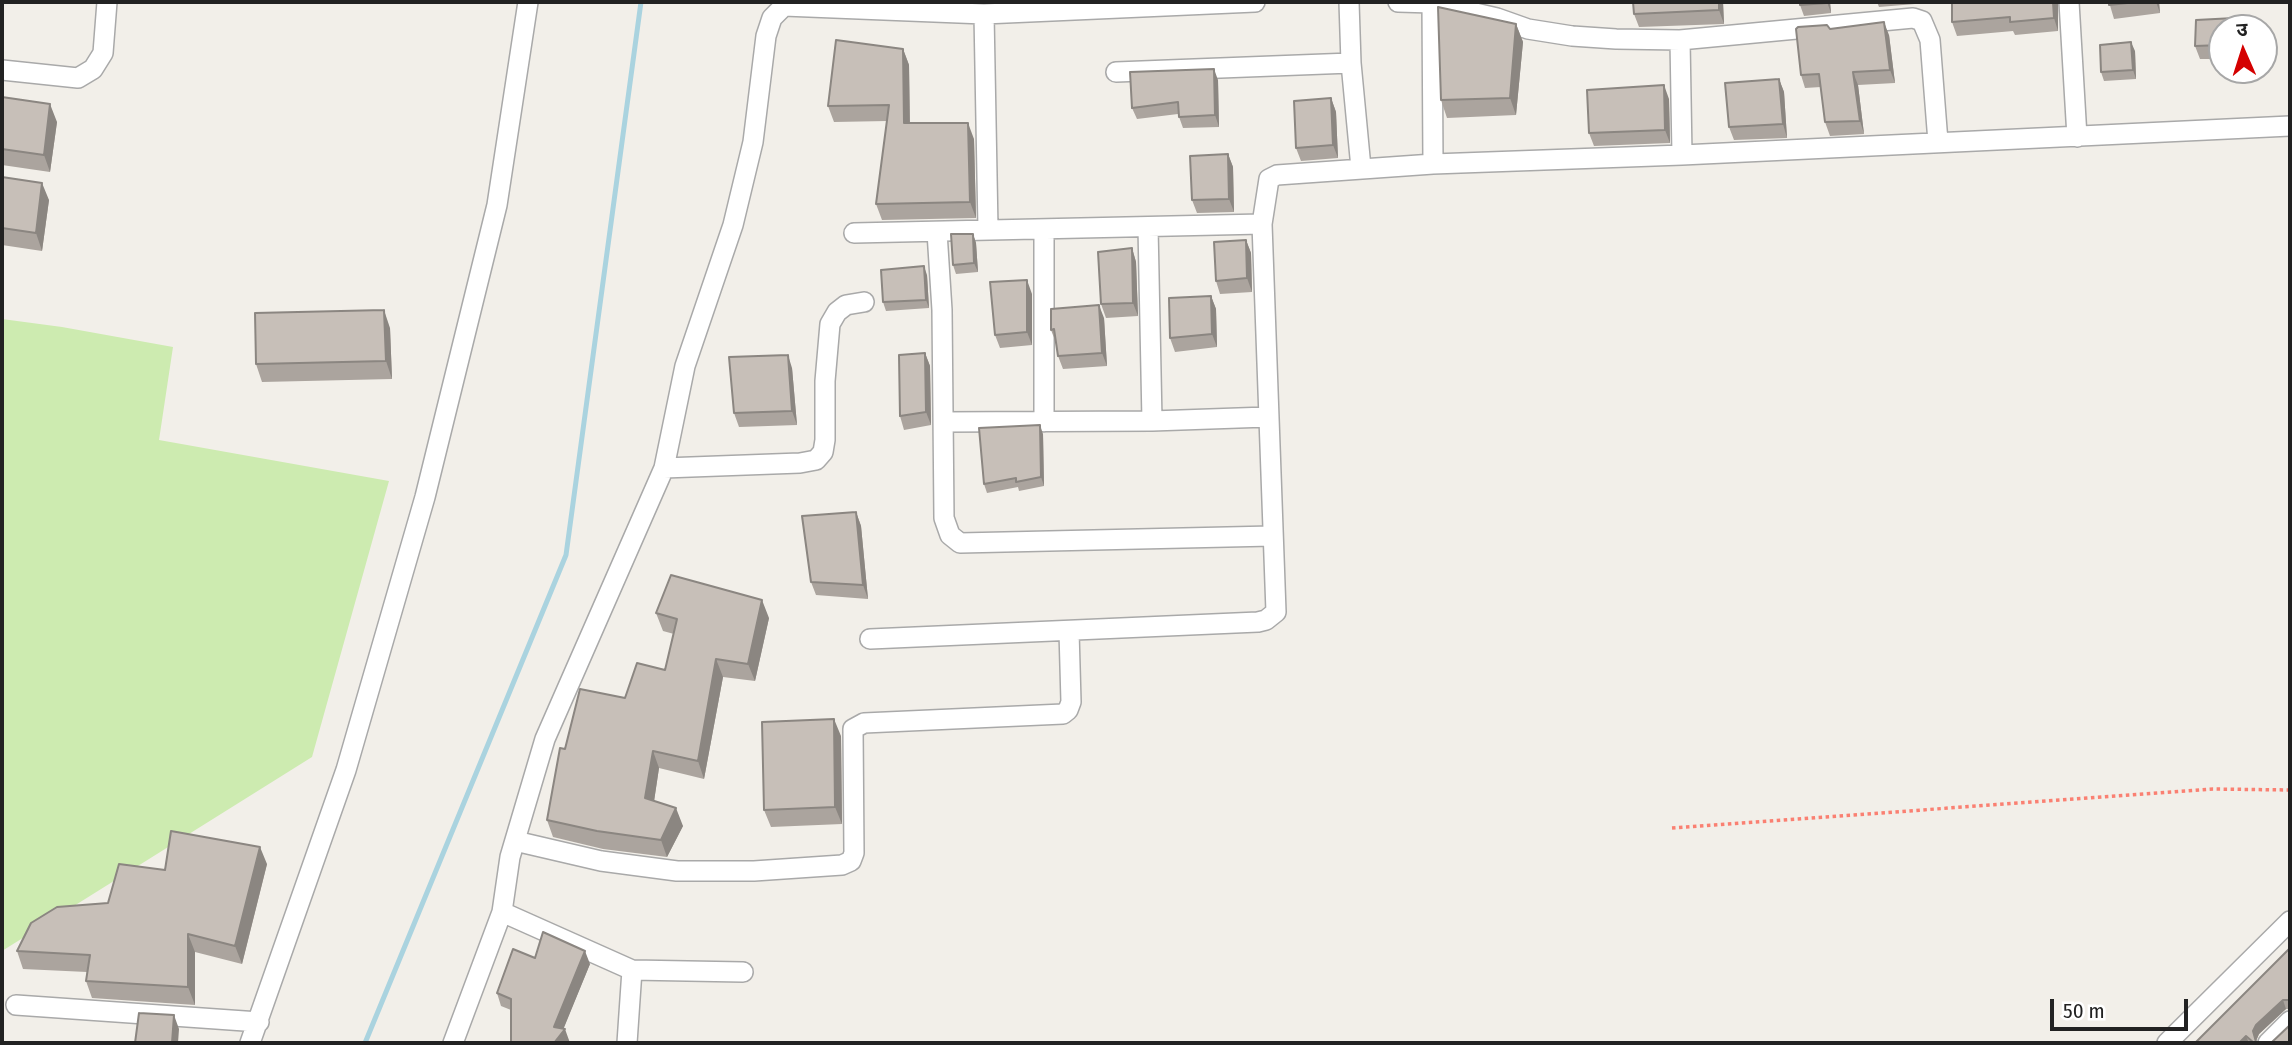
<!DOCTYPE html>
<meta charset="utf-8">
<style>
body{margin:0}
#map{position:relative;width:2292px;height:1045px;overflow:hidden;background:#f2efe9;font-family:"Fira Sans Condensed","Noto Sans Devanagari",sans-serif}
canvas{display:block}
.frame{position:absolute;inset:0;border:4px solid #222;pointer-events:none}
.north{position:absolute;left:2208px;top:14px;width:70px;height:70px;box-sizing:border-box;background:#fff;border:2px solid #a7a7a7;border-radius:50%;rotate:357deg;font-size:19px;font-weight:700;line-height:28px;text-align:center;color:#222}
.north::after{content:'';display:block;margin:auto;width:24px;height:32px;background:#d40000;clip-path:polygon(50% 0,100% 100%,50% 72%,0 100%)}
.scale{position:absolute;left:2050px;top:999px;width:138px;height:32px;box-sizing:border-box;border:4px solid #222;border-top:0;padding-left:9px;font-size:21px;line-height:24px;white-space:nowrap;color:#222;-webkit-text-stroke:5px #fff;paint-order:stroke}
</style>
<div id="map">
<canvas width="2292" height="1045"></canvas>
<div class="frame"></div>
<div class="north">उ</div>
<div class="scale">50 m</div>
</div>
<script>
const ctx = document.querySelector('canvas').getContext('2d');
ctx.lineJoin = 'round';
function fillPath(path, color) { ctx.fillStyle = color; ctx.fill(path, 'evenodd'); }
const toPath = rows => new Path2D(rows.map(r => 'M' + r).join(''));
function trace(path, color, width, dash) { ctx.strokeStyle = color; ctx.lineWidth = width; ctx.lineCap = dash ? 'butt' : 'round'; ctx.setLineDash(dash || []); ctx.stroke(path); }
fillPath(toPath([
 [2,319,62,327,173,347,159,440,389,481,312,757,2,951]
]), '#cdebb0');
trace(toPath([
 [365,1043,566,555,641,2]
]), '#aad3df', 5);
const street = toPath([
 [1349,2,1351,63,1361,168],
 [1398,2,1432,3,1433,164],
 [2069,2,2077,137],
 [1432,3,1497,18,1528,29,1572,36,1616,39,1680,40,1913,18,1922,21,1930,40,1938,142],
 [984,14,988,229],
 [1680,40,1682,155],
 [2,70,78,78,93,69,103,53,107,2],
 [1116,72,1351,63],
 [1148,227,1152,421],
 [937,232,942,310,944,518,950,535,960,543,1272,536],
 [854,233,1262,224],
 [944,422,1152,421,1267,417],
 [1044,422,1044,229],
 [664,468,800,463,816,460,823,452,825,440,825,381,830,324,837,312,846,305,864,302],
 [870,639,1258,622,1266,620,1276,612,1262,224,1269,179,1277,175,1433,164,1682,155,2290,126],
 [515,841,601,861,677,871,754,871,842,865,851,861,854,853,853,729,864,723,1063,714,1068,710,1071,702,1069,631],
 [502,912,632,970,743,972],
 [16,1005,259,1022],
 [250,1043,346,770,425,497,497,205,528,2],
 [453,1043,502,912,510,857,545,739,664,468,685,366,733,225,753,142,766,36,772,18,784,6,984,14,1255,2],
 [627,1043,632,970],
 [2167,1043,2290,921],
 [2268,1043,2290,1021]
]);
trace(street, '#a9a9a9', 22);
trace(toPath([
 [1672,828,2213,789,2290,790]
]), '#fa8072', 3.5, [3.5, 3.5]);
trace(street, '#fff', 19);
fillPath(toPath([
 [1723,2,1724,24,1639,27,1634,14],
 [1800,2,1830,2,1831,13,1804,16,1800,5],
 [1877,2,1927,2,1927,3,1879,7],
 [2058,2,2058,31,2015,35,2013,31,1957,36,1952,22],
 [2109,2,2159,2,2160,13,2114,19],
 [1516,24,1523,42,1516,115,1447,118,1441,100],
 [2222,28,2222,59,2200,59,2195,46],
 [1830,29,1889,35,1895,83,1858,85,1864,134,1830,136,1825,122,1821,87,1805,88,1801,75],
 [903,49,909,65,910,123,974,139,976,218,882,220,876,204,887,121,834,122,828,106],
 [2135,51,2136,79,2104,81,2101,72],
 [1779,79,1784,92,1787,138,1734,140,1729,127],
 [1218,80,1219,127,1183,128,1178,114,1137,119,1132,108],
 [2,97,57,122,50,172,2,165],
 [1331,98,1336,112,1338,158,1301,161,1296,148],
 [1669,99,1670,143,1594,146,1589,133],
 [1228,154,1233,167,1234,212,1197,213,1192,200],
 [2,177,49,200,42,251,2,245],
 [973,234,976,243,978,272,956,274,953,265],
 [1246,240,1251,253,1252,292,1220,294,1216,281],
 [1132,248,1136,262,1138,316,1106,318,1101,304],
 [927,275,929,308,886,311,883,302],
 [1032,294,1032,345,1000,348,995,335],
 [1211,296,1216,309,1217,347,1175,352,1170,338],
 [1104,318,1107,366,1063,369,1058,356,1056,343,1051,330],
 [390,328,392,379,262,382,256,364],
 [925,353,930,366,931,425,904,430,900,416],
 [792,368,797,425,739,427,734,413],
 [1043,434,1044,486,1019,491,1018,487,987,493,984,484],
 [856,512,861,526,868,599,816,595,811,582],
 [656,613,769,618,755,681,723,677,704,779,659,768,654,801,683,826,667,857,603,849,553,837,547,820,625,698,665,670,674,634,663,631],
 [841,736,842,824,771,827,764,810],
 [267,864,242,964,195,952,195,1005,92,998,86,981,87,972,23,969,17,951,108,903,165,870],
 [2290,948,2290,1009,2286,1009,2259,1034,2256,1041,2258,1043,2195,1043],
 [535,958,590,964,563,1029,570,1043,511,1010,501,1006,497,993]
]), '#aba49e');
fillPath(toPath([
 [1719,2,1723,2,1724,24,1719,10],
 [1827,2,1830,2,1831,13],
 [2053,2,2058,2,2058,31,2054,18],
 [2156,2,2159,2,2160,13],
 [1884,22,1889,35,1895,83,1890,70],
 [1516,24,1523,42,1516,115,1510,98],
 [2131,42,2135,51,2136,79,2133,70],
 [903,49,909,65,910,138,904,123],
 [1214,69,1218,80,1219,127,1215,115],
 [1853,72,1858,85,1864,134,1860,121],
 [1779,79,1784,92,1787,138,1783,124],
 [1664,85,1669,99,1670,143,1665,130],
 [1331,98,1336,112,1338,158,1333,145],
 [50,104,57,122,50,172,44,155],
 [968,123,974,139,976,218,970,202],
 [1228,154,1233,167,1234,212,1229,199],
 [42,183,49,200,42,251,36,233],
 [973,234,976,243,978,272,974,263],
 [1246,240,1251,253,1252,292,1247,278],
 [1132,248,1136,262,1138,316,1133,303],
 [924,266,927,275,929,308,926,300],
 [1027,280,1032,294,1032,345,1027,332],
 [1211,296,1216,309,1217,347,1212,334],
 [1099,305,1104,318,1107,366,1102,353],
 [384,310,390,328,392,379,386,361],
 [925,353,930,366,931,425,926,412],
 [788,355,792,368,797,425,792,411],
 [1040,425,1043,434,1044,486,1041,477],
 [856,512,861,526,868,599,863,585],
 [762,600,769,618,755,681,748,664],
 [716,659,723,677,704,779,698,761],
 [834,719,841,736,842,824,835,807],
 [653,751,659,768,652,815,645,798],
 [676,808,683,826,667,857,661,840],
 [260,847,267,864,242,964,235,946],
 [188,934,195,952,195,1005,188,987],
 [585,951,590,964,561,1035,565,1029,570,1043,554,1043,554,1027],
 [2283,1000,2286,1009,2259,1034,2256,1041,2256,1043,2253,1031,2256,1025],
 [174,1015,179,1029,178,1043,172,1043],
 [2246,1036,2249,1043,2239,1043]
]), '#8b8681');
const building = toPath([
 [1633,2,1719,2,1719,10,1634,14,1633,2],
 [1800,2,1827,2,1827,3,1800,5,1800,2],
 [1952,2,2053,2,2054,18,2010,22,2010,17,1952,22,1952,2],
 [2109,2,2137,2,2109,5,2109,2],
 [1438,7,1516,24,1510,98,1441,100,1438,7],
 [2254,17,2254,28,2222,28,2222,45,2195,46,2196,20,2254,17],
 [1884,22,1890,70,1853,72,1860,121,1825,122,1819,74,1801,75,1796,29,1798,27,1827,25,1830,29,1884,22],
 [836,40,903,49,904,123,968,123,970,202,876,204,889,105,828,106,836,40],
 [2131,42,2133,70,2101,72,2100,45,2131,42],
 [1214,69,1215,115,1179,117,1178,102,1132,108,1130,72,1214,69],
 [1779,79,1783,124,1729,127,1725,83,1779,79],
 [1664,85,1665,130,1589,133,1587,90,1664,85],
 [2,97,50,104,44,155,2,149,2,97],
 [1331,98,1333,145,1296,148,1294,101,1331,98],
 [1228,154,1229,199,1192,200,1190,156,1228,154],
 [2,177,42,183,36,233,2,228,2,177],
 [951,234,973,234,974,263,953,265,951,234],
 [1246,240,1247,278,1216,281,1214,242,1246,240],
 [1132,248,1133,303,1101,304,1098,252,1132,248],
 [924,266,926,300,883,302,881,270,924,266],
 [1027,280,1027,332,995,335,990,282,1027,280],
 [1211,296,1212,334,1170,338,1169,298,1211,296],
 [1099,305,1102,353,1058,356,1054,329,1051,330,1051,309,1099,305],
 [384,310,386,361,256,364,255,313,384,310],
 [925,353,926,412,900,416,899,355,925,353],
 [788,355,792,411,734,413,729,357,788,355],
 [1040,425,1041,477,1016,482,1016,478,984,484,979,428,1040,425],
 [856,512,863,585,811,582,802,516,856,512],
 [671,575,762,600,748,664,716,659,698,761,653,751,645,798,676,808,661,840,597,831,547,820,560,748,565,749,580,689,625,698,637,663,665,670,677,619,656,613,671,575],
 [834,719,835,807,764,810,762,722,834,719],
 [171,831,260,847,235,946,188,934,188,987,86,981,90,955,17,951,31,923,57,907,108,903,119,864,165,870,171,831],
 [543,932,585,951,554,1027,565,1029,554,1043,511,1043,511,999,497,993,513,949,535,958,543,932],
 [2290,948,2290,1000,2283,1000,2256,1025,2253,1031,2256,1042,2258,1043,2254,1043,2246,1036,2239,1043,2195,1043,2290,948],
 [139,1013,174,1015,172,1043,135,1043,139,1013],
 [2290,1025,2290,1043,2271,1043,2290,1025]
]);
fillPath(building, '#c7bfb8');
trace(building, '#8b8681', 2);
</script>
